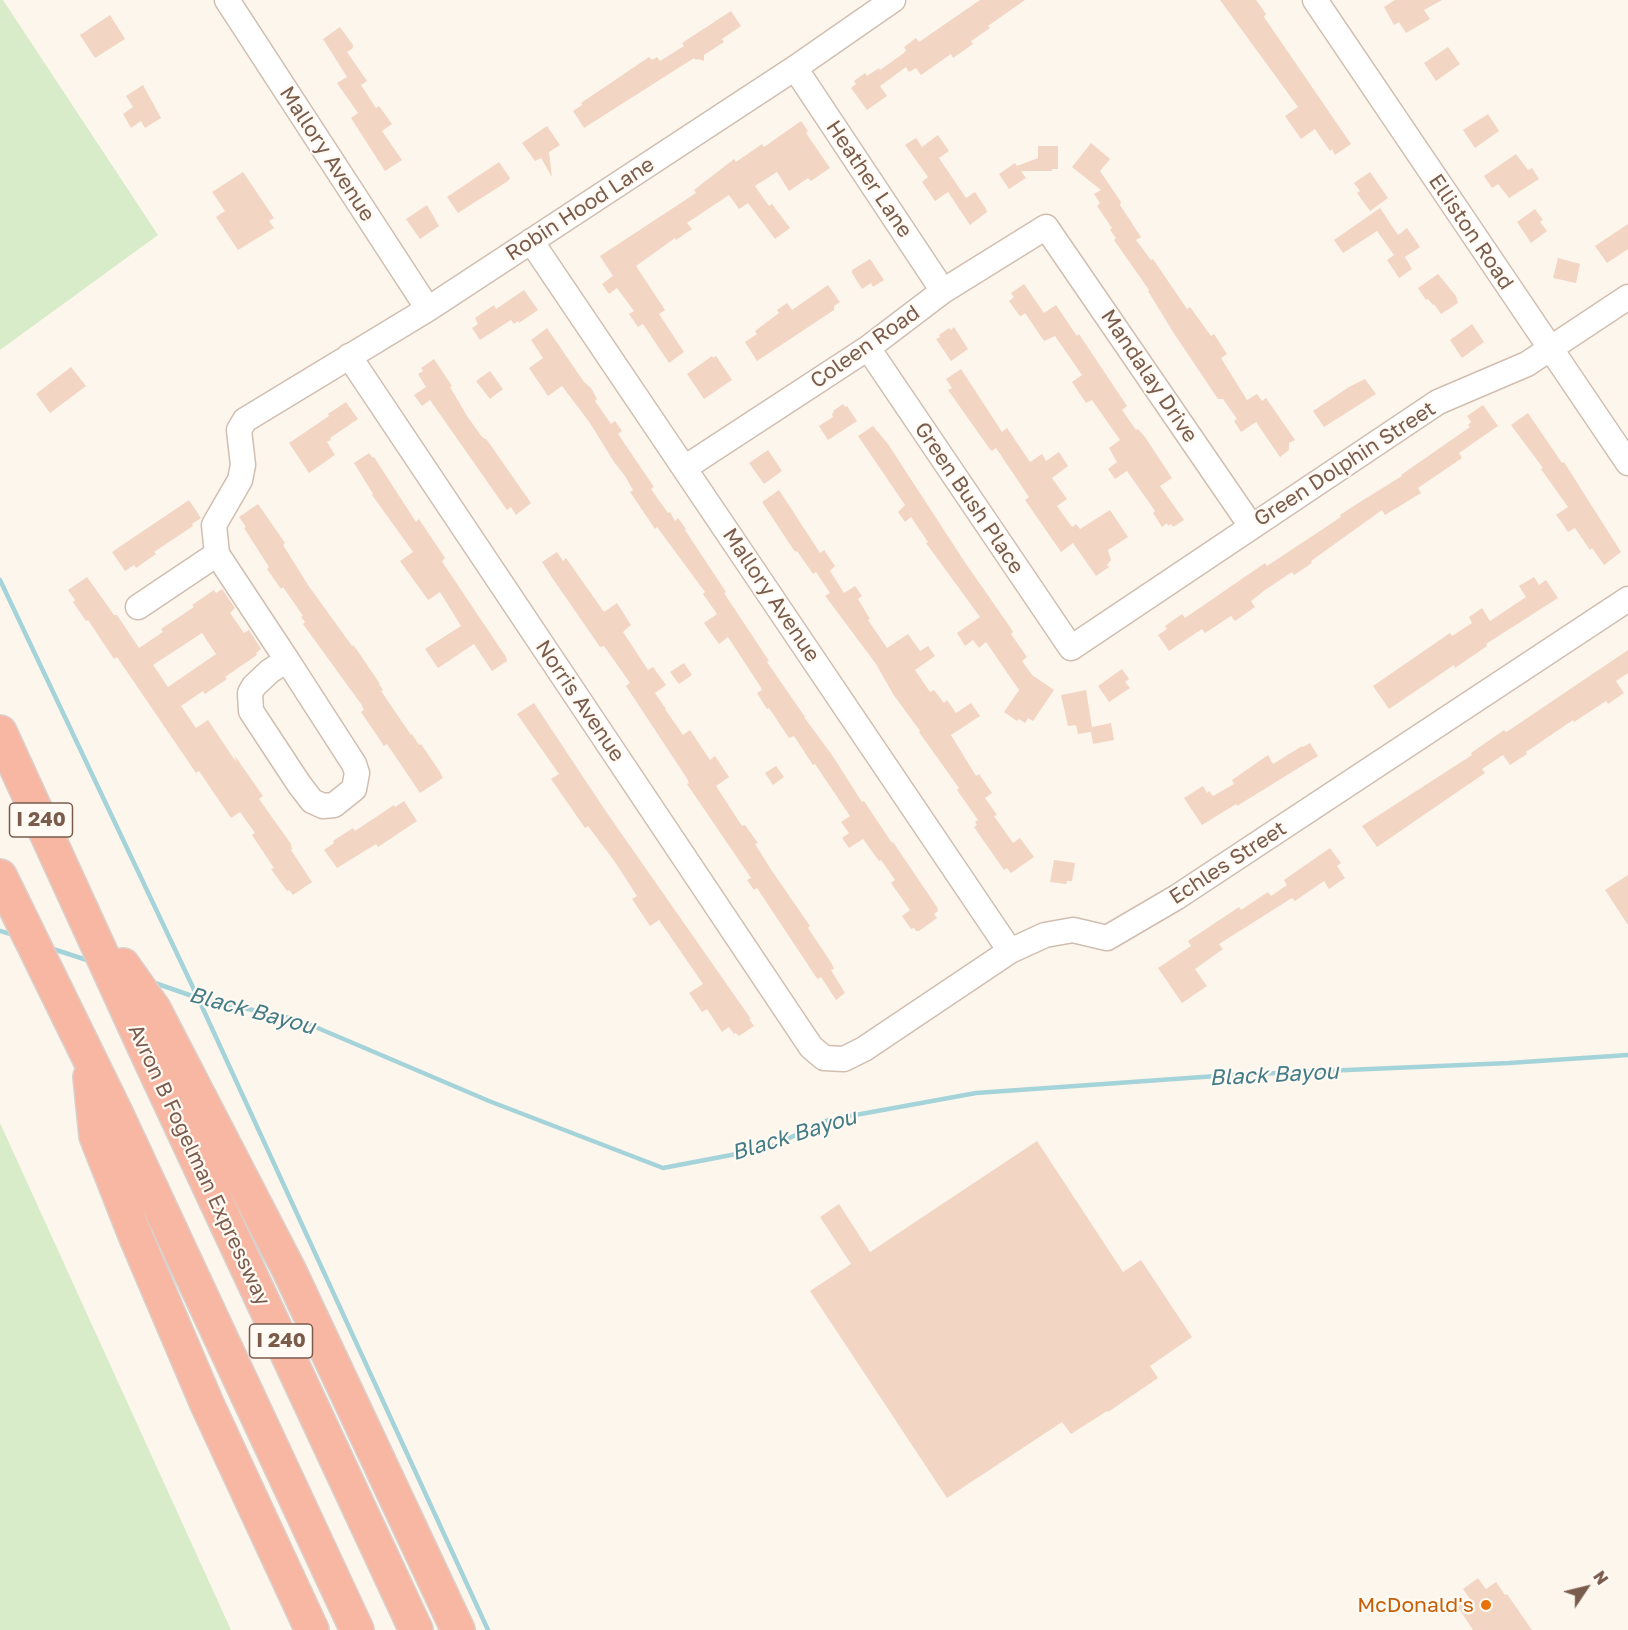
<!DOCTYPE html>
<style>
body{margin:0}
#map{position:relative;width:1628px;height:1630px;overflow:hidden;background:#fdf6ec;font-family:"Golos Text",sans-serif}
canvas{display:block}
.north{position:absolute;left:1556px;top:1558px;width:60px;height:60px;-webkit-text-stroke:4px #fffaf3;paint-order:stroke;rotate:55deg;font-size:16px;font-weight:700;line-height:24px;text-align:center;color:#7a5c4d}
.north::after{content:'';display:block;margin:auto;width:21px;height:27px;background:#7a5c4d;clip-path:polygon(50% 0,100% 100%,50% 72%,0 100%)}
</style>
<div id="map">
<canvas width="1628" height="1630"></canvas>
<div class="north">N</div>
</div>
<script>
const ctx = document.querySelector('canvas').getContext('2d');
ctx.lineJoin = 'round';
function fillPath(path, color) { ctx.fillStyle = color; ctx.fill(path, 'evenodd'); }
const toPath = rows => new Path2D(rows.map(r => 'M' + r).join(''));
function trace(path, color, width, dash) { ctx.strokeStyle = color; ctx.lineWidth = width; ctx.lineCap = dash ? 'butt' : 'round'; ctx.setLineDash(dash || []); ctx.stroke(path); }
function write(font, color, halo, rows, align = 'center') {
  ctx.font = font + ' "Golos Text",sans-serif'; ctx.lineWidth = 4.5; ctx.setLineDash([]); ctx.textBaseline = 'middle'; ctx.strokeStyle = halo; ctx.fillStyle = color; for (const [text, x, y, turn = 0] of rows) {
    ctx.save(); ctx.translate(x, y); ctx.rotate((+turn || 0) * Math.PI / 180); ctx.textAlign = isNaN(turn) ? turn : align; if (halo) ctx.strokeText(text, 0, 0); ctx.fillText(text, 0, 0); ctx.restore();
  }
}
fillPath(toPath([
 [0,0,3,0,158,235,0,350],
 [0,1123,231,1630,0,1630]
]), '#d8ecc9');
trace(toPath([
 [0,580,198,998,488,1630],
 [0,931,14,935],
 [50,948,90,961],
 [152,982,198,998,299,1020,489,1101,663,1168,768,1148,828,1120,976,1093,1231,1075,1509,1063,1628,1055]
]), '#a5d3da', 4.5);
fillPath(toPath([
 [980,0,1025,0,988,26,990,28,971,41,973,44,953,58,951,54,921,75,916,68,909,72,906,67,880,86,887,96,867,110,851,88,856,84,854,81,865,73,867,76,879,68,880,70,904,53,906,50,904,47,916,38,919,42],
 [1220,0,1256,0,1266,14,1264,17,1351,144,1335,155,1332,149,1330,151,1315,129,1301,139,1285,116,1298,107],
 [1395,0,1442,0,1424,10,1430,19,1406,33,1399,22,1394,25,1384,7],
 [731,11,741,26,722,39,724,42,704,55,704,61,698,59,696,60,694,58,584,128,573,111,582,105,581,103,649,57,652,60,657,57,660,61,684,46,682,43],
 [110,15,125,39,95,58,80,35],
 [340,27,353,45,353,48,347,52,367,81,361,85,376,108,379,106,392,124,382,131,402,160,385,171,351,118,358,113,337,83,347,77,323,39],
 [1448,47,1460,64,1436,81,1424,63],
 [143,85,161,118,145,128,141,121,131,128,123,114,133,107,126,96],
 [1488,114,1499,131,1475,148,1463,130],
 [801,121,808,131,806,133,830,168,811,181,808,178,789,191,777,172,755,186,769,206,772,204,790,228,775,239,748,203,739,209,729,195,687,223,692,229,676,240,675,238,636,266,665,310,659,314,684,352,669,363,643,324,638,327,629,314,634,311,617,288,609,294,602,284,613,276,600,256,696,193,694,190,734,159,736,162,762,144,764,147],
 [547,126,560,145,549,152,552,177,541,158,535,161,522,143],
 [938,135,949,151,939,158,966,198,975,192,986,209,987,212,970,225,948,192,935,201,922,182,928,177,905,145,916,138,922,147],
 [1091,143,1110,159,1100,171,1121,202,1120,205,1141,237,1136,240,1151,260,1153,259,1187,309,1190,307,1211,336,1214,334,1227,354,1221,358,1247,400,1257,394,1262,401,1266,398,1295,440,1289,443,1289,450,1280,457,1256,422,1241,432,1234,421,1237,419,1223,399,1218,399,1173,332,1148,291,1149,290,1114,240,1116,238,1110,230,1112,228,1097,206,1100,203,1094,194,1101,190,1072,167],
 [1038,146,1058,146,1058,169,1052,169,1052,171,1021,171,1026,178,1009,189,999,174,1015,163,1017,166,1038,158],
 [1516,154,1528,170,1532,168,1539,179,1509,198,1498,184,1492,188,1484,176],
 [499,162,510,178,508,181,458,213,447,197],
 [243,172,274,218,269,221,274,228,238,250,216,217,225,211,212,192],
 [1370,172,1388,198,1370,211,1357,193,1360,191,1354,183],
 [427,205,439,226,420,239,406,219],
 [1380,208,1398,235,1407,228,1420,247,1405,257,1412,269,1399,278,1387,260,1394,255,1377,231,1343,253,1334,240],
 [1535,209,1543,220,1540,222,1547,231,1531,243,1517,222],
 [1628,224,1628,249,1607,263,1595,246],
 [1558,258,1580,264,1576,283,1553,278],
 [870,259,884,280,873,287,871,283,862,289,852,273,852,270],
 [1438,274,1456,296,1458,303,1441,314,1434,304,1433,305,1428,299,1426,300,1418,288],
 [1024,284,1044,313,1056,305,1077,336,1079,334,1127,406,1122,410,1136,430,1138,429,1145,437,1170,475,1172,478,1160,486,1184,520,1173,527,1171,524,1168,526,1167,523,1162,527,1153,513,1155,511,1127,471,1115,479,1108,469,1117,462,1109,448,1120,440,1092,400,1086,403,1072,382,1082,375,1055,336,1044,341,1025,313,1021,316,1019,315,1009,301,1014,297,1011,293],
 [828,285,840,302,834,306,834,310,757,361,745,342,757,334,755,331,779,313,777,310,787,303,792,310],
 [524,290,538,310,519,323,518,321,514,324,511,320,480,340,472,328,478,324,475,318,494,305,496,309],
 [1472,324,1484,342,1462,358,1450,340],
 [954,327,968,349,951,361,936,339,940,337,939,335,949,328,951,330],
 [547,328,584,382,591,388,597,399,595,401,611,424,615,421,622,431,618,434,654,487,651,489,668,513,670,512,675,521,678,518,686,529,685,530,722,586,726,592,724,593,767,658,769,661,767,662,805,717,804,717,832,755,862,802,864,801,892,843,893,842,937,907,938,911,934,914,937,918,919,931,916,931,914,928,911,929,902,916,910,910,891,883,895,880,881,860,879,861,863,839,849,848,842,838,849,833,841,822,850,816,815,764,813,765,794,736,789,738,769,708,767,709,757,693,762,690,760,686,728,637,719,644,704,623,717,614,703,594,705,592,657,527,655,529,630,492,633,490,625,476,614,462,590,423,562,386,548,396,529,368,543,358,531,340],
 [712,356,713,358,716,356,732,380,704,399,687,374],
 [434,359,452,386,450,387,467,416,482,437,487,440,531,503,516,515,511,507,507,510,430,400,422,406,414,395,426,387,418,374,423,371,421,368],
 [71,367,86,386,50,413,36,394],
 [961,369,1002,432,1007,428,1030,462,1042,454,1046,461,1059,452,1068,466,1052,478,1067,499,1057,506,1072,527,1076,524,1080,529,1110,510,1128,537,1108,550,1111,560,1107,565,1109,567,1096,576,1073,543,1061,552,1025,500,1029,497,996,448,992,451,989,448,948,390,952,388,946,379],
 [490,371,503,389,490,399,476,381],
 [1365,379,1376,394,1324,427,1313,411,1349,387],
 [346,402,358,419,330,438,331,440,327,442,335,455,309,473,289,443,329,416,328,414],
 [843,404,845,407,847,406,857,421,828,440,819,426,833,417,832,414,834,412,833,411],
 [1483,405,1498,426,1459,453,1462,458,1418,488,1421,493,1385,515,1382,510,1311,561,1312,563,1294,575,1292,572,1265,590,1251,601,1255,607,1235,621,1231,616,1205,633,1202,629,1169,651,1158,635,1167,629,1165,626,1182,614,1185,618,1265,563,1267,566,1341,517,1340,515,1360,502,1402,476,1401,475,1470,427,1468,425,1471,422,1467,416],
 [1528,413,1562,463,1564,462,1621,552,1604,565,1592,548,1590,550,1575,528,1568,532,1560,520,1556,515,1568,507,1541,469,1543,468,1511,425],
 [873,426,888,444,964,561,1010,627,1013,632,1011,634,1027,657,1022,661,1032,675,1054,690,1033,721,1028,718,1025,723,1019,719,1017,721,1004,712,1019,690,986,642,979,648,973,640,965,646,957,633,980,617,926,543,928,542,911,517,905,522,898,512,905,505,858,436],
 [768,450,782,471,764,484,749,463],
 [369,453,373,458,374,457,416,522,419,519,445,558,442,561,443,563,506,657,507,661,492,671,474,644,438,668,425,649,461,626,440,592,428,600,400,561,413,552,372,495,373,494,354,463],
 [779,490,820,553,824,550,835,566,830,571,844,593,855,586,862,596,858,599,870,619,868,620,887,648,908,634,920,651,928,646,935,656,915,670,930,692,934,690,944,703,947,700,956,713,971,703,980,716,951,735,976,776,979,774,992,793,985,798,997,815,994,816,1013,843,1020,838,1034,857,1011,873,1007,868,1004,870,974,827,977,825,975,822,978,820,957,790,959,788,919,732,920,731,893,694,876,664,829,601,825,596,830,593,816,572,813,574,797,551,796,552,793,549,762,502],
 [189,500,201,518,192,524,193,526,154,552,156,554,136,568,134,565,125,571,112,552],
 [258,504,285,543,283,545,308,585,352,646,353,645,357,650,380,684,379,684,383,690,381,691,411,735,412,734,419,745,421,744,440,772,443,778,420,793,387,744,384,746,361,712,364,710,361,704,303,624,305,622,301,617,303,616,283,587,281,589,267,569,269,567,244,528,246,527,239,517],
 [557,552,563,561,566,558,604,612,617,603,631,625,623,632,648,670,653,667,666,685,655,693,666,709,665,709,683,735,690,730,710,760,715,756,729,777,716,786,742,826,745,825,758,843,755,844,772,871,810,926,808,928,832,964,834,969,831,970,845,993,836,1000,821,977,818,979,816,977,757,888,754,890,747,880,751,878,687,784,689,783,686,777,626,686,630,683,604,646,600,647,551,576,542,562],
 [87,577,114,615,117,615,139,648,163,632,161,629,194,607,192,605,214,590,216,593,222,589,235,608,230,613,244,633,249,630,261,649,256,653,257,655,225,677,227,679,205,694,203,691,181,706,196,728,208,720,236,762,235,756,263,796,259,799,291,844,292,849,291,850,312,882,293,895,289,890,287,891,271,869,274,868,252,835,255,833,240,812,231,818,199,771,196,773,117,657,114,659,88,620,86,621,73,602,75,600,68,590],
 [202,633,216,654,168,687,153,665],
 [1534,577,1539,585,1546,580,1558,598,1486,644,1487,646,1455,668,1454,665,1389,709,1373,686,1450,633,1452,636,1472,623,1469,617,1482,608,1490,621,1526,597,1519,586],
 [1628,650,1628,673,1616,681,1624,693,1608,704,1606,701,1574,722,1573,720,1526,752,1527,754,1510,765,1503,755,1482,769,1485,773,1377,847,1362,826,1472,755,1471,753,1504,730,1506,732,1511,729],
 [684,663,692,675,679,684,670,672],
 [1122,669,1129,679,1125,682,1130,688,1109,702,1098,686],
 [1086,690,1092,727,1111,723,1114,740,1093,744,1091,732,1078,734,1076,725,1068,726,1061,695],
 [534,703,607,813,751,1019,749,1019,754,1026,739,1036,736,1033,734,1034,729,1027,722,1032,707,1009,702,1012,689,993,703,984,659,920,650,926,632,899,637,896,615,862,588,826,585,828,551,779,559,774,517,714],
 [1310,743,1318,756,1237,806,1236,804,1202,825,1184,798,1203,786,1207,793,1209,791,1213,796,1234,784,1232,780,1268,755,1273,764,1302,746,1303,747],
 [776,766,784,777,773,785,765,773],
 [404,801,417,821,378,847,376,844,337,868,324,850,334,843,333,841,353,828,355,831,394,805,395,807],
 [1330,848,1341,863,1337,866,1345,878,1329,889,1324,881,1295,901,1292,898,1219,944,1223,949,1195,969,1207,986,1182,1003,1158,968,1191,946,1188,941,1239,907,1241,910,1268,892,1271,896,1287,885,1284,880],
 [1054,860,1075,863,1072,881,1067,881,1066,884,1050,882],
 [1628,875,1628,925,1605,890],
 [1037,1141,1123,1272,1141,1260,1192,1337,1150,1366,1158,1378,1108,1412,1107,1411,1071,1434,1062,1422,947,1498,810,1291,851,1264,820,1217,839,1204,870,1252],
 [1478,1578,1486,1589,1496,1582,1505,1595,1507,1594,1532,1630,1473,1630,1458,1607,1470,1599,1463,1589]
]), '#f3d5c3');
const minor = toPath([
 [227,0,428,309],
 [1315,0,1628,463],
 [795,68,943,291],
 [531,241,1010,951],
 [868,348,1071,648,1438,402,1527,364,1628,297],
 [349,356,811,1047,824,1058,844,1059,864,1049,1010,951,1045,935,1073,930,1107,938,1177,897,1628,599],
 [686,467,868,348,943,291,1046,227,1251,526],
 [217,554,287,660],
 [138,607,217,554,214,525,240,480,243,465,239,430,245,420,428,309,795,68,893,0],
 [287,660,354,764,357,773,354,789,334,805,323,806,312,801,299,784,251,711,250,693,254,686,270,671,287,660]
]);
const highway = toPath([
 [0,732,146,1051,416,1630],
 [0,876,116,1113,357,1630],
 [123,965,154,1009,289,1270,458,1630],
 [90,1077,96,1136,135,1235,207,1404,312,1630]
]);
trace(minor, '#d1beb0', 27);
trace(highway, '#dad1cd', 36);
trace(minor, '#fff', 24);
trace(highway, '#f7b7a3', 33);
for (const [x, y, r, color] of [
 [1486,1605,6,"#e8710a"]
]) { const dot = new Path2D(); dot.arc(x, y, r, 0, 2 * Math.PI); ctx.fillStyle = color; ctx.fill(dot); trace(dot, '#fffaf3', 2); }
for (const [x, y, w] of [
 [41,820,63],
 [281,1341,63]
]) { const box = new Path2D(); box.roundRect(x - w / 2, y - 17, w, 34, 4.5); ctx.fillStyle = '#fffaf3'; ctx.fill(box); trace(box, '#7a5c4d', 1.5); }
write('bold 20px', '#7a5c4d', null, [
 ["I 240",41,820],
 ["I 240",281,1341]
]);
write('21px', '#7a5c4d', '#fffaf3', [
 ["Mallory Avenue",327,154,57],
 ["Heather Lane",869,179,56],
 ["Robin Hood Lane",580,209,-33],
 ["Elliston Road",1471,232,56],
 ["Coleen Road",865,347,-35],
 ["Mandalay Drive",1149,376,56],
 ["Green Dolphin Street",1345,464,-33],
 ["Green Bush Place",969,498,56],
 ["Mallory Avenue",771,595,56],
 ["Norris Avenue",580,701,56],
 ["Echles Street",1228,863,-33],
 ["Avron B Fogelman Expressway",199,1165,65]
]);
write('21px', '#c56008', '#fffaf3', [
 ["McDonald's",1474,1605]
], 'right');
write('italic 22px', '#437c86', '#fffaf3', [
 ["Black Bayou",252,1011,15],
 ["Black Bayou",1274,1075,-3],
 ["Black Bayou",794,1135,-17]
]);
</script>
